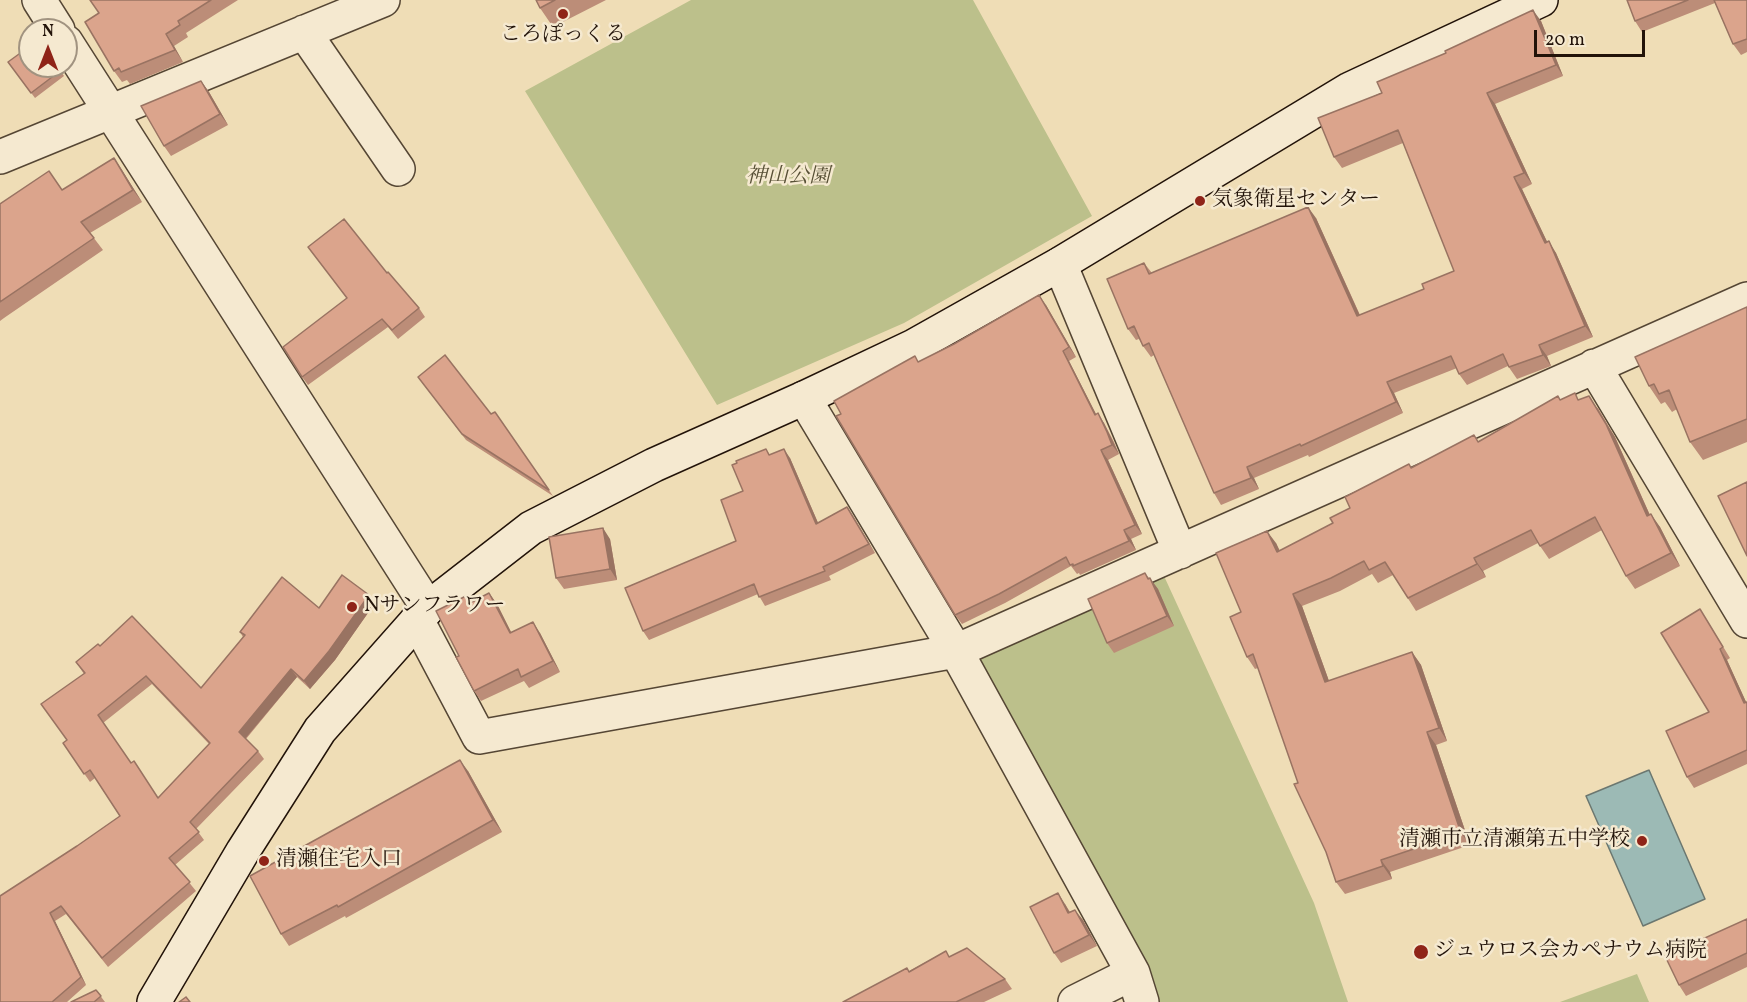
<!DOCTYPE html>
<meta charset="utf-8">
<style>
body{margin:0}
#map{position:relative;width:1747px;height:1002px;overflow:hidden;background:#efddb6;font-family:Vollkorn,serif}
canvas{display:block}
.north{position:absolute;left:18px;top:18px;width:60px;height:60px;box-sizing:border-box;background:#f5e9d0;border:2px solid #a19380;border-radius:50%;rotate:0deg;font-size:16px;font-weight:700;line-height:24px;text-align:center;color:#221309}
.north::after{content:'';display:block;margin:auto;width:21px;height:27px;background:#8f2418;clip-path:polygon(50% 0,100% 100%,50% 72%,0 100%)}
.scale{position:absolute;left:1534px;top:30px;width:111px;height:27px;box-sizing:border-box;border:3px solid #221309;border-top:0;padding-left:8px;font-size:18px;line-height:21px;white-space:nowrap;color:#221309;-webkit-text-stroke:4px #f5e9d0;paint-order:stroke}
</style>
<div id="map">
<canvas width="1747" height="1002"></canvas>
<div class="north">N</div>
<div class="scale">20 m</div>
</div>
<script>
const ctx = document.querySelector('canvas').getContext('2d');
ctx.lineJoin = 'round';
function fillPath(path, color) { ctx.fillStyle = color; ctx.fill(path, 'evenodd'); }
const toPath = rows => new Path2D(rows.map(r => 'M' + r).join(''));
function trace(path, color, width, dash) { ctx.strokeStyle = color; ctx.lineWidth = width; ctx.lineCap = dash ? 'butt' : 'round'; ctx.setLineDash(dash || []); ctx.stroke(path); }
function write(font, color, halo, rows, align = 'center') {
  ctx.font = font + ' Vollkorn,"Noto Serif JP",serif'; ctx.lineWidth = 5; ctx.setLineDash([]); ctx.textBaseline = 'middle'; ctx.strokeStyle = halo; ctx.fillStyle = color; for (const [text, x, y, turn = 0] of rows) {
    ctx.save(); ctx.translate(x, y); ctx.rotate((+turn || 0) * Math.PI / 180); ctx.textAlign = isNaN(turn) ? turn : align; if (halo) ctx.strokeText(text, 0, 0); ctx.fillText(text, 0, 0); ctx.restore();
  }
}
fillPath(toPath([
 [691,0,973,0,1092,216,904,323,717,405,525,91],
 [1164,576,1314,903,1348,1002,1158,1002,1149,971,972,658],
 [1637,974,1649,1002,1560,1002]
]), '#bcc08b');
const water = toPath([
 [1649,770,1705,899,1643,926,1586,796,1649,770]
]);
fillPath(water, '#9cbab5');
trace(water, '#6b7770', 1.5);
const street = toPath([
 [39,0,58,30],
 [304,32,398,169],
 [66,42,428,608],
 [0,157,383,0],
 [1060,264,1180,552],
 [1594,366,1747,621],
 [804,398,956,651,1133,973,1142,1002],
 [417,620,479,737,956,651,1747,299],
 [1075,1002,1133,973]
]);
const secondary = toPath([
 [154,1002,243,851,320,730,428,608,531,528,654,465,804,398,914,346,1060,264,1350,89,1541,0]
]);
trace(street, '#554634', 36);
trace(secondary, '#221309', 36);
trace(street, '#f5e9d0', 33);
trace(secondary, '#f5e9d0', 33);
fillPath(toPath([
 [90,0,238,0,186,33,188,37,174,46,183,62,130,84,127,80,122,82,114,71,99,13],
 [536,0,606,0,553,27,540,8],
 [1627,0,1747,0,1747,52,1741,55,1733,44,1715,3,1642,32,1635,21],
 [1541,21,1563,76,1495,104,1532,184,1522,189,1547,242,1556,253,1593,337,1547,356,1551,366,1517,379,1508,366,1467,385,1459,374,1457,368,1394,393,1403,413,1309,457,1308,455,1254,478,1259,489,1221,505,1214,493,1154,355,1151,357,1143,346,1139,339,1136,340,1128,329,1144,263,1152,273,1316,218,1360,315,1424,289,1454,271,1403,143,1342,168,1334,157,1382,93],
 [8,62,57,66,64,76,35,98],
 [201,81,209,92,228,125,171,156,164,146],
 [114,158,142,202,90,233,103,250,4,318,0,321,0,204,62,190],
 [308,247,387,273,419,308,425,317,398,339,388,327,308,385,302,377,347,298],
 [1046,305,1076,357,1069,361,1096,414,1104,423,1114,442,1119,454,1108,460,1142,534,1131,539,1136,550,1080,575,1079,573,1077,574,1071,566,1005,603,962,624,955,615,841,414,919,362],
 [1747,307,1747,442,1703,460,1690,442,1677,409,1672,412,1665,402,1661,404,1649,386],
 [418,377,491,414,495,412,553,496,466,440],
 [1561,399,1579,400,1598,408,1615,437,1650,515,1660,527,1680,566,1635,589,1626,576,1602,530,1549,559,1538,543,1483,571,1486,577,1416,611,1393,575,1378,583,1372,574,1340,591,1302,606,1329,681,1412,652,1421,665,1447,741,1436,745,1470,845,1390,872,1392,879,1345,894,1336,882,1326,852,1298,783,1258,668,1255,669,1247,657,1241,612,1276,543,1280,551,1333,523,1350,508,1409,464,1412,468,1474,435,1479,442],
 [766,449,770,455,790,458,818,523,847,507,875,553,829,576,831,580,765,606,758,594,649,640,643,631,736,541,743,491],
 [610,539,617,580,564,589,556,578],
 [1145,573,1158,589,1174,626,1114,653,1107,643],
 [489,593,497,604,511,632,540,633,560,672,529,688,524,681,481,701,474,691,459,656,468,595,472,602],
 [375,603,335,660,310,689,297,677,246,739,258,751,264,759,196,829,204,840,175,865,196,891,108,967,66,914,55,921,86,985,67,1002,0,1002,77,846,120,816,95,778,90,782,63,743,67,740,84,674,76,662,100,646,201,688,243,637,240,632,319,608],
 [152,684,209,744,158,798,131,763,103,723],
 [1707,620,1730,658,1727,660,1746,702,1747,702,1747,764,1694,788,1687,777,1709,712],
 [468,771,502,832,346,918,345,916,289,946,281,934],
 [1065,904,1070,912,1083,920,1097,946,1061,963,1054,953],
 [1747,919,1747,967,1686,996,1679,985],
 [946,951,949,957,1005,979,1012,989,984,1002,843,1002,909,971],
 [96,990,105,1002,71,1002]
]), '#bc8d78');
fillPath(toPath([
 [1533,10,1541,21,1563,76,1556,65],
 [166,34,174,46,183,62,175,50],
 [201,81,209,92,228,125,220,114],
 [1487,93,1495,104,1532,184,1524,173],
 [114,158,122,170,142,202,133,190],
 [1514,177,1522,189,1553,254,1545,243],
 [1308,207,1316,218,1365,327,1357,316],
 [1549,241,1556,253,1593,337,1585,326],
 [1039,295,1046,305,1076,357,1069,347],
 [1539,345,1547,356,1551,366,1543,355],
 [1063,351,1069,361,1101,424,1095,415],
 [1387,382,1394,393,1403,413,1396,402],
 [1589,396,1615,437,1656,529,1647,516],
 [1098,413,1104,423,1119,454,1112,445],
 [784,449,790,458,822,532,816,524],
 [1101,450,1108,460,1142,534,1135,525],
 [1247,467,1254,478,1259,489,1251,478],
 [847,507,853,516,875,553,869,544],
 [1651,514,1660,527,1680,566,1671,553],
 [603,528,610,539,617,580,610,569],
 [1124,530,1131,539,1136,550,1129,541],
 [1267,531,1276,543,1286,565,1277,552],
 [1474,558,1483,571,1486,577,1477,564],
 [1150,578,1158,589,1174,626,1167,616],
 [489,593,497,604,517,644,510,633],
 [1293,594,1302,606,1334,695,1325,682],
 [369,595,375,603,335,660,310,689,304,681],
 [533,622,540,633,560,672,553,661],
 [1720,649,1727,660,1747,704,1744,703],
 [1412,652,1421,665,1447,741,1439,728],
 [291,669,297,677,244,740,239,732],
 [1427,732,1436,745,1470,845,1461,833],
 [460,760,468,771,502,832,493,820],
 [1381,860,1390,872,1392,879,1383,866],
 [1058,893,1065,904,1076,924,1068,913],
 [1075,910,1083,920,1097,946,1089,935],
 [50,913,55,921,86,985,81,977]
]), '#997362');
const building = toPath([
 [90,0,211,0,178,21,180,25,166,34,175,50,121,72,119,68,114,71,85,22,99,13,90,0],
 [536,0,555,0,540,8,536,0],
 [1627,0,1688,0,1635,21,1627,0],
 [1714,0,1747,0,1747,39,1733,44,1714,0],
 [1533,10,1556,65,1487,93,1524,173,1514,177,1545,243,1549,241,1585,326,1539,345,1543,355,1509,367,1503,354,1459,374,1451,356,1387,382,1396,402,1301,446,1300,444,1247,467,1251,478,1214,493,1149,343,1143,346,1134,326,1128,329,1107,279,1144,263,1149,274,1308,207,1357,316,1424,289,1422,284,1454,271,1398,130,1334,157,1318,118,1382,93,1377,82,1446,53,1445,51,1533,10],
 [30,46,30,66,57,66,60,71,31,93,8,62,30,46],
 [201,81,220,114,164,146,141,106,201,81],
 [114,158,133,190,81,222,94,238,0,302,0,204,49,171,62,190,114,158],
 [344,219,387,273,388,272,419,308,392,330,382,319,302,377,283,347,347,298,308,247,344,219],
 [1039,295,1069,347,1063,351,1095,415,1098,413,1107,432,1112,445,1101,450,1135,525,1124,530,1129,541,1073,566,1073,564,1070,565,1066,557,999,594,955,615,836,416,841,414,834,401,915,356,918,362,954,344,1039,295],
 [1747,307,1747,419,1690,442,1669,390,1659,394,1654,384,1649,386,1635,357,1747,307],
 [445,355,491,414,495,412,549,490,462,434,418,377,445,355],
 [1575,393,1578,400,1589,396,1606,424,1647,516,1651,514,1671,553,1626,576,1595,517,1540,546,1531,530,1474,558,1477,564,1408,598,1385,562,1369,570,1364,561,1331,578,1293,594,1325,682,1412,652,1439,728,1427,732,1461,833,1381,860,1383,866,1336,882,1326,852,1294,784,1298,783,1253,654,1247,657,1230,617,1241,612,1216,553,1267,531,1277,552,1333,523,1330,518,1350,508,1345,497,1409,464,1411,468,1474,435,1478,442,1558,396,1560,400,1575,393],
 [766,449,769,455,784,449,816,524,847,507,869,544,823,567,825,571,759,597,754,584,643,631,625,588,736,541,721,500,743,491,732,465,737,463,736,461,766,449],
 [1747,482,1747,556,1718,496,1747,482],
 [603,528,610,569,556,578,549,537,603,528],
 [1145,573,1148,579,1150,578,1167,616,1107,643,1088,599,1145,573],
 [342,575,369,595,329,651,304,681,291,669,239,732,258,751,190,822,199,832,169,858,190,882,102,958,61,906,50,913,81,977,52,1002,0,1002,0,896,77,846,120,816,90,770,84,774,63,743,67,740,41,704,85,673,76,662,98,644,100,646,132,616,201,688,245,635,240,632,282,577,319,608,342,575],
 [146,676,210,743,158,798,134,761,131,763,98,715,146,676],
 [489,593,510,633,533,622,553,661,521,677,518,669,474,691,456,657,459,656,436,611,468,595,472,602,489,593],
 [1700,609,1723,647,1720,649,1744,703,1747,702,1747,750,1687,777,1666,731,1709,712,1661,633,1700,609],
 [460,760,493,820,338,907,337,905,281,934,250,876,460,760],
 [1058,893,1068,913,1075,910,1089,935,1054,953,1030,907,1058,893],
 [1747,919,1747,953,1679,985,1665,956,1747,919],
 [967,948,1005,979,956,1002,843,1002,907,968,909,972,946,951,949,957,967,948],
 [96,990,101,996,94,1002,71,1002,96,990],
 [186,997,190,1002,179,1002,186,997]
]);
fillPath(building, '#dba48c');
trace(building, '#997362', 1.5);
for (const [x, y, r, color] of [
 [563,14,6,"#8f2418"],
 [1200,201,6,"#8f2418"],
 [352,607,6,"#8f2418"],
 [1642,841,6,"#8f2418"],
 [264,861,6,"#8f2418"],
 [1421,952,8,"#8f2418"]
]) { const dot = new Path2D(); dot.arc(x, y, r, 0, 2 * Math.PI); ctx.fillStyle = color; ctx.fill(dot); trace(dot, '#f5e9d0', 2); }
write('21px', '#221309', '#f5e9d0', [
 ["ころぽっくる",563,36,"center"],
 ["気象衛星センター",1212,201],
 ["Nサンフラワー",364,607],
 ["清瀬市立清瀬第五中学校",1630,841,"right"],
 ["清瀬住宅入口",276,861],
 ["ジュウロス会カペナウム病院",1434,952]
], 'left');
write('italic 21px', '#585036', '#f5e9d0', [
 ["神山公園",788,178]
]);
</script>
